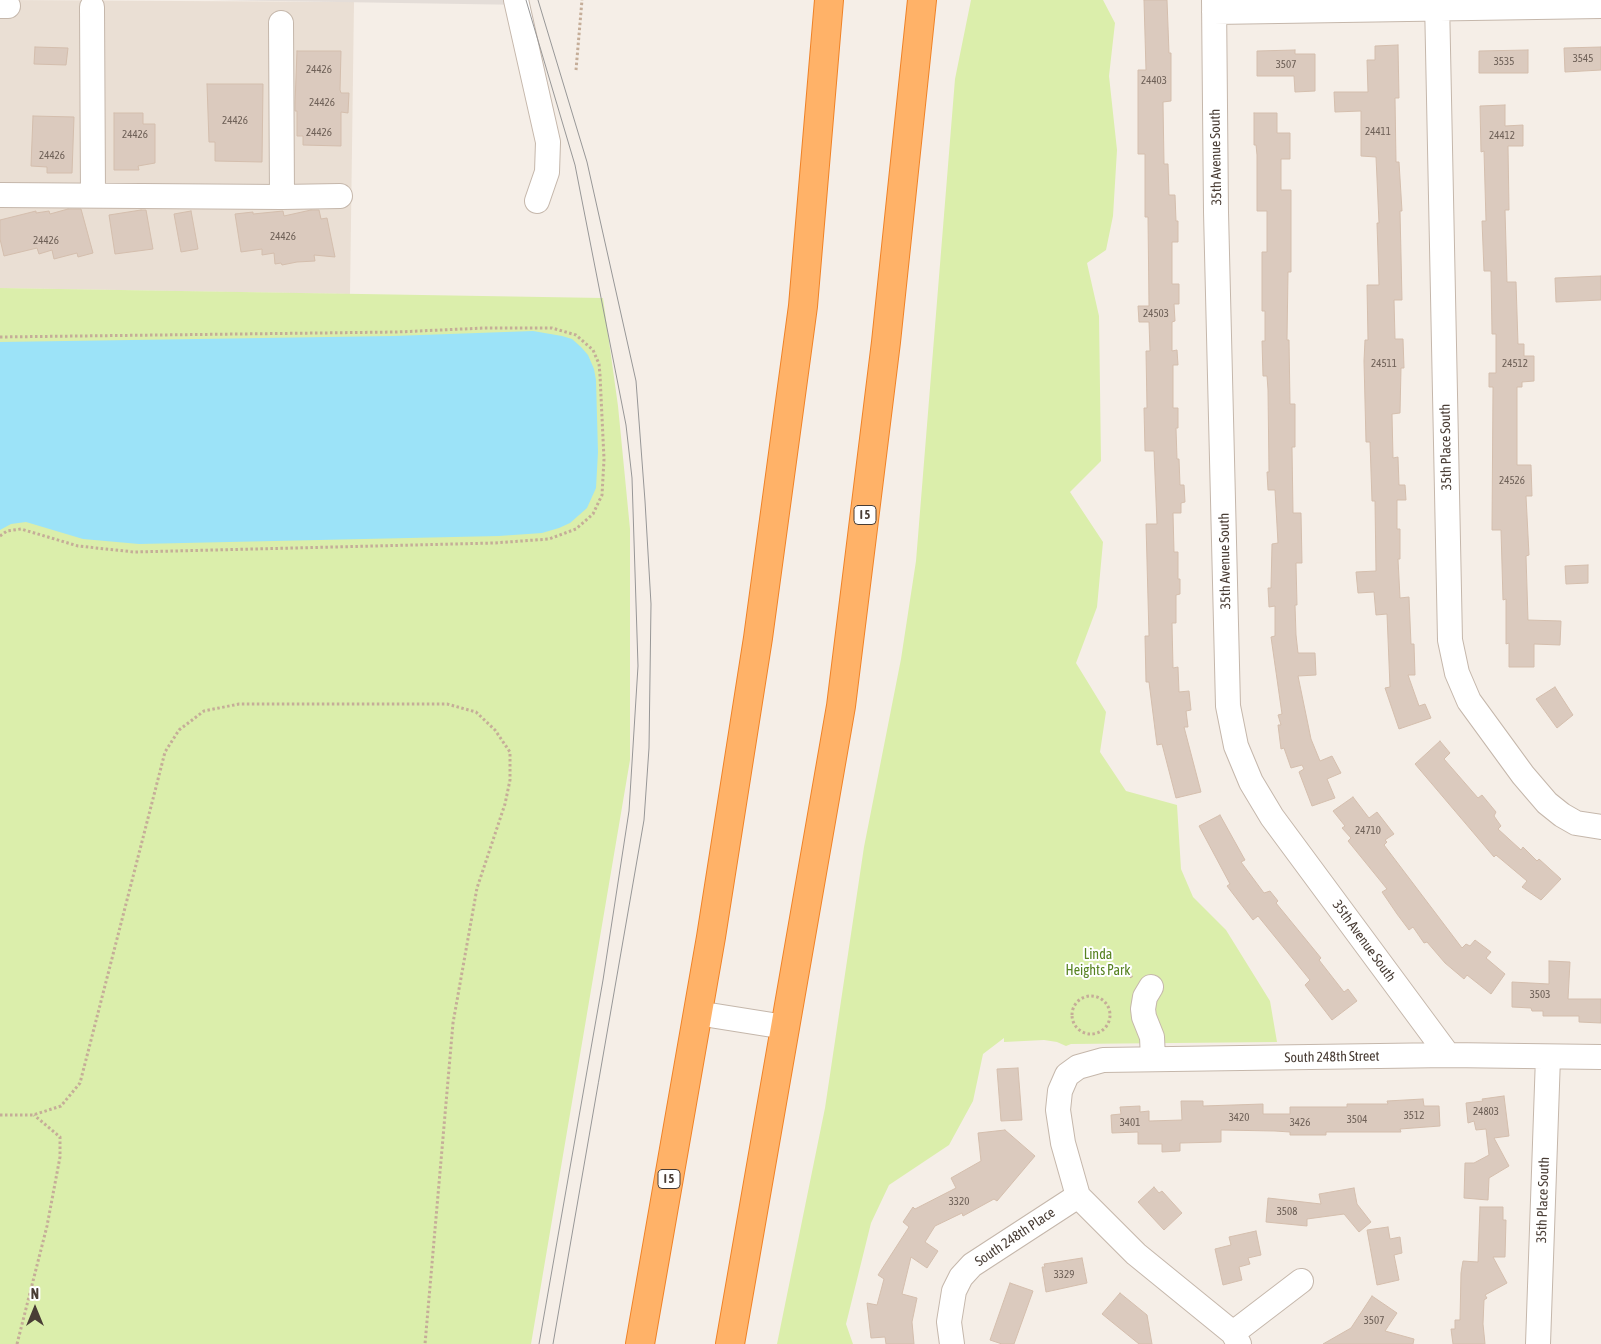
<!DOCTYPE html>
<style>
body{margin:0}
#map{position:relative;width:1601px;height:1344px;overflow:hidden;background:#f5eee7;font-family:"Asap Condensed",sans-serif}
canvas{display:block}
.north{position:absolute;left:10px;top:1284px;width:50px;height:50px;-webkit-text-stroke:4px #fff;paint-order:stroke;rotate:0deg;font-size:14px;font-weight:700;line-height:20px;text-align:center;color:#493d35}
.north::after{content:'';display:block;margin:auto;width:18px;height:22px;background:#493d35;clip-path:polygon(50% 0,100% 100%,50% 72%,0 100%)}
</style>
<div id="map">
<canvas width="1601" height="1344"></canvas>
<div class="north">N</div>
</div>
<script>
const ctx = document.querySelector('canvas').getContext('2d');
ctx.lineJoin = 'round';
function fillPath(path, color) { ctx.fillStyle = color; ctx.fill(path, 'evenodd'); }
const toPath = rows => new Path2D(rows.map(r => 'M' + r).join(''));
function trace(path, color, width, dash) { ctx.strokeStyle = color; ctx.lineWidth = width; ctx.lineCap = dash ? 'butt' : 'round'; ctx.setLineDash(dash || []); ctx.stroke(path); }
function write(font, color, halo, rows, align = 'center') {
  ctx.font = font + ' "Asap Condensed",sans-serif'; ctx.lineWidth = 4; ctx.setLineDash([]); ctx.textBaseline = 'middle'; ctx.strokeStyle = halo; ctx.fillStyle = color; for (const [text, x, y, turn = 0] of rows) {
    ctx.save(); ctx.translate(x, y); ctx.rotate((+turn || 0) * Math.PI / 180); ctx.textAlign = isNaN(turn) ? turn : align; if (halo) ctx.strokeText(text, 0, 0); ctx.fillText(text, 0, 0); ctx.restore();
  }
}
fillPath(toPath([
 [0,0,354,2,350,294,0,288]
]), '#eadfd4');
fillPath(toPath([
 [212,0,528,0,527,5]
]), '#e4ddd8');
fillPath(toPath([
 [971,0,1103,0,1115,23,1109,76,1117,150,1113,216,1106,250,1087,263,1099,316,1101,461,1070,492,1103,542,1097,607,1076,663,1106,712,1100,752,1126,791,1177,805,1181,869,1193,897,1226,930,1270,1001,1277,1042,1071,1044,1066,1046,1057,1042,1044,1040,1004,1042,1004,1038,983,1054,973,1101,949,1145,889,1185,871,1223,846,1324,853,1344,777,1344,825,1108,864,847,901,659,916,561,955,79],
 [0,288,603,298,618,406,630,529,630,760,531,1344,0,1344]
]), '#dbeeab');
fillPath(toPath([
 [533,331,562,336,572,339,581,347,588,355,594,369,596,380,598,452,596,488,587,508,570,523,559,528,542,533,499,536,139,544,83,539,26,522,11,524,0,530,0,342,393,336]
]), '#9ce3f8');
const building = toPath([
 [1144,0,1167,0,1169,53,1171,53,1171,101,1163,102,1164,164,1168,164,1169,195,1175,195,1176,221,1178,221,1178,242,1172,242,1172,284,1179,284,1179,304,1174,304,1175,321,1172,322,1172,351,1177,350,1178,365,1173,365,1173,408,1178,408,1178,428,1176,428,1177,459,1179,459,1180,485,1184,485,1185,502,1181,503,1181,513,1173,513,1174,552,1178,552,1178,579,1180,579,1180,594,1176,595,1176,623,1172,623,1173,668,1178,667,1179,692,1189,691,1191,710,1186,711,1188,727,1184,727,1201,792,1176,798,1162,744,1157,745,1149,682,1146,682,1145,636,1149,636,1146,524,1157,524,1154,451,1145,451,1144,408,1147,408,1146,351,1150,351,1149,322,1139,322,1138,306,1149,306,1148,217,1145,217,1145,154,1138,154,1138,70,1146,70,1144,0],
 [1398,45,1399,98,1395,98,1396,162,1399,162,1402,211,1400,211,1402,300,1394,300,1395,339,1403,339,1404,368,1401,368,1400,413,1392,414,1393,458,1398,457,1399,485,1405,485,1406,500,1397,500,1397,529,1400,529,1400,559,1398,559,1400,598,1409,597,1411,644,1414,644,1415,675,1408,675,1419,706,1425,704,1431,718,1399,729,1385,688,1390,687,1387,614,1376,615,1374,592,1358,593,1356,572,1376,571,1375,501,1372,501,1370,442,1366,442,1364,361,1365,340,1368,340,1367,285,1379,285,1377,223,1379,223,1376,157,1361,156,1361,111,1335,112,1334,92,1368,92,1367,60,1375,60,1375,46,1398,45],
 [35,47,68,48,66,65,34,64,35,47],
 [1601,47,1601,70,1565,72,1564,48,1601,47],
 [1295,50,1295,54,1315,54,1315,91,1295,92,1294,76,1257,76,1257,51,1295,50],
 [1528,50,1528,73,1479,73,1479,51,1528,50],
 [297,51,341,51,340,90,341,93,349,93,348,113,341,112,341,146,303,145,303,136,297,136,297,111,295,111,295,104,297,51],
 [207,84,263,84,262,162,215,161,215,142,209,142,207,84],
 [1505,105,1505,126,1523,125,1523,146,1508,146,1509,210,1505,210,1507,282,1516,282,1518,344,1524,344,1524,356,1534,356,1534,381,1522,382,1522,387,1517,387,1517,465,1531,465,1532,496,1526,496,1529,555,1526,556,1528,620,1561,621,1560,645,1534,644,1534,667,1509,667,1509,643,1506,644,1506,599,1503,600,1501,530,1492,530,1493,387,1489,387,1489,373,1496,373,1496,334,1492,334,1491,271,1484,271,1482,221,1486,221,1484,151,1481,152,1480,106,1505,105],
 [114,113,143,113,143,124,155,124,155,163,138,166,139,170,114,170,114,113],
 [1254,113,1277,113,1277,133,1290,133,1290,159,1281,159,1281,190,1291,190,1291,272,1288,272,1287,340,1289,340,1290,404,1295,404,1295,447,1292,447,1293,513,1301,513,1302,563,1296,563,1297,605,1295,605,1296,635,1298,653,1315,653,1316,675,1298,676,1311,739,1320,761,1332,756,1341,773,1327,779,1335,798,1312,806,1299,772,1304,769,1302,765,1291,768,1284,748,1281,749,1278,725,1281,725,1278,715,1282,714,1271,637,1275,636,1275,606,1269,607,1268,588,1271,588,1272,544,1278,543,1275,490,1268,490,1267,472,1269,472,1268,390,1267,376,1263,376,1262,341,1265,341,1265,311,1262,311,1262,252,1267,252,1267,211,1257,211,1257,155,1256,145,1254,145,1254,113],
 [33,116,74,117,72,173,47,173,47,167,31,166,33,116],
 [68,209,81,209,93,253,78,257,77,253,54,259,52,250,39,254,37,248,4,256,0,239,0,220,36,211,36,213,49,211,50,214,68,209],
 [141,210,146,210,153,249,115,254,109,215,141,210],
 [311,210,319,210,321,219,327,218,335,257,314,255,315,261,297,262,282,265,281,263,275,264,274,253,262,255,262,249,241,252,235,214,253,212,253,214,283,211,284,216,311,210],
 [191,211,198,249,181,252,174,214,191,211],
 [1601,276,1601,300,1556,302,1555,278,1601,276],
 [1588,565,1588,583,1566,584,1565,566,1588,565],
 [1555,687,1573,715,1557,728,1536,699,1555,687],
 [1440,741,1450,753,1444,759,1478,798,1482,795,1496,812,1494,816,1501,826,1498,829,1521,850,1523,847,1537,861,1539,859,1561,879,1541,900,1522,887,1527,881,1496,855,1494,857,1415,764,1440,741],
 [1353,797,1369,818,1377,812,1394,834,1385,840,1387,842,1384,845,1462,948,1466,944,1470,946,1475,940,1491,952,1486,958,1505,974,1491,994,1467,975,1464,979,1445,963,1427,942,1424,943,1413,927,1409,930,1397,914,1382,892,1387,889,1348,841,1351,838,1342,828,1345,826,1333,811,1353,797],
 [1220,815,1245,860,1241,862,1264,893,1270,891,1278,901,1276,903,1321,958,1319,960,1344,992,1348,989,1357,1001,1332,1020,1305,985,1310,980,1258,916,1253,920,1227,886,1230,884,1199,826,1220,815],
 [1549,961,1570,962,1568,999,1601,999,1601,1023,1579,1022,1579,1016,1543,1016,1543,1011,1532,1011,1531,1008,1512,1007,1512,982,1549,984,1549,961],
 [1018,1068,1022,1120,1001,1121,997,1069,1018,1068],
 [1504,1096,1509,1136,1494,1138,1509,1166,1489,1178,1488,1200,1464,1198,1465,1163,1474,1163,1489,1155,1486,1129,1476,1130,1474,1121,1468,1123,1466,1103,1483,1101,1482,1099,1504,1096],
 [1423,1099,1424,1106,1439,1106,1440,1126,1400,1129,1401,1132,1326,1132,1326,1135,1290,1135,1290,1132,1275,1131,1221,1130,1221,1142,1180,1143,1180,1151,1162,1152,1162,1144,1138,1144,1138,1132,1112,1133,1111,1115,1121,1114,1120,1107,1140,1106,1140,1112,1149,1111,1149,1121,1182,1120,1181,1101,1203,1101,1203,1106,1263,1104,1263,1114,1290,1114,1290,1107,1347,1107,1347,1104,1388,1104,1387,1101,1423,1099],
 [1005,1130,1035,1156,997,1201,994,1199,963,1216,962,1213,935,1226,925,1242,938,1251,927,1268,911,1257,902,1294,917,1298,912,1322,914,1344,886,1344,885,1337,871,1338,867,1303,877,1305,884,1279,878,1275,909,1227,903,1222,913,1207,915,1209,956,1188,951,1178,981,1161,978,1133,1005,1130],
 [1154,1187,1159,1193,1162,1191,1182,1213,1164,1230,1138,1202,1154,1187],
 [1354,1188,1357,1204,1371,1222,1359,1232,1344,1214,1307,1219,1307,1226,1266,1222,1268,1198,1321,1204,1319,1194,1354,1188],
 [1480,1207,1503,1207,1503,1220,1506,1220,1505,1257,1493,1257,1507,1283,1485,1295,1487,1298,1484,1300,1483,1324,1485,1344,1453,1344,1451,1329,1455,1329,1455,1320,1460,1320,1461,1273,1463,1261,1478,1262,1480,1207],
 [1388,1227,1390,1239,1400,1237,1402,1253,1394,1255,1399,1280,1377,1285,1367,1230,1388,1227],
 [1256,1231,1261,1255,1248,1258,1250,1264,1239,1267,1242,1280,1223,1285,1215,1249,1231,1245,1229,1237,1256,1231],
 [1082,1258,1087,1283,1046,1292,1042,1267,1045,1267,1044,1264,1082,1258],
 [1010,1283,1033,1291,1014,1344,1002,1344,990,1340,1010,1283],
 [1120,1293,1147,1315,1152,1344,1139,1344,1102,1314,1120,1293],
 [1372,1296,1397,1313,1385,1331,1414,1339,1413,1344,1323,1344,1351,1328,1372,1296]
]);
fillPath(building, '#dbcabe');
trace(building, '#d4bead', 1);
const minor = toPath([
 [516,0,548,142,547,172,537,201],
 [1214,0,1216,212,1228,706,1236,746,1251,782,1272,817,1448,1055],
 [1437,0,1450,640,1457,673,1469,701,1523,775,1547,803,1562,815,1576,823,1601,827],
 [0,6,8,6],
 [92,7,93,195],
 [1214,12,1601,6],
 [281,23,282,197],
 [0,195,282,197,340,196],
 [1151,987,1145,997,1143,1009,1144,1017,1152,1037,1153,1059],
 [697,1013,785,1027],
 [1233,1333,1301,1281],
 [952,1344,949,1322,954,1291,961,1277,972,1265,1078,1196],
 [1239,1344,1233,1333,1136,1254,1078,1196,1063,1143,1058,1110,1060,1091,1067,1075,1078,1067,1103,1060,1448,1055,1601,1057],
 [1538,1344,1548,1057]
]);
const highway = toPath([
 [640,1344,711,937,758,638,803,306,829,0],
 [730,1344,841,706,886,342,922,0]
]);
trace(minor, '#c5b7ab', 26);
trace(highway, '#ef8227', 30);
trace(toPath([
 [576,70,582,0],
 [0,337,397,332,484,328,552,328,576,335,593,350,599,364,600,375,604,459,602,495,593,514,576,529,549,539,494,543,134,552,78,546,21,529,7,531,0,536],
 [1125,967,1132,978],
 '1072 1015a19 19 0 1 1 38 0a19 19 0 1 1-38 0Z',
 [0,1115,33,1115,61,1106,80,1083,165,752,179,730,204,711,239,704,447,704,476,712,495,730,510,752,510,780,505,804,477,888,453,1023,425,1344],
 [17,1344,47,1226,60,1157,60,1137,34,1115]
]), '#c5ad98', 3, [2.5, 2.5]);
trace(minor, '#fff', 24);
trace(highway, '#ffb268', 28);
trace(toPath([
 [526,0,575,165,626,425,632,478,638,666,629,811,603,980,539,1344],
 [538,0,587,162,636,381,645,501,651,604,649,748,644,820,553,1344]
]), '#979797', 1);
write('11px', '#6e6057', null, [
 ["3545",1583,59],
 ["3535",1504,62],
 ["3507",1286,65],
 ["24426",319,70],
 ["24403",1154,81],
 ["24426",322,103],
 ["24426",235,121],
 ["24411",1378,132],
 ["24426",319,133],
 ["24426",135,135],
 ["24412",1502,136],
 ["24426",52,156],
 ["24426",283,237],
 ["24426",46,241],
 ["24503",1156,314],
 ["24511",1384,364],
 ["24512",1515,364],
 ["24526",1512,481],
 ["24710",1368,831],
 ["3503",1540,995],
 ["24803",1486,1112],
 ["3512",1414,1116],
 ["3420",1239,1118],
 ["3504",1357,1120],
 ["3401",1130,1123],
 ["3426",1300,1123],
 ["3320",959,1202],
 ["3508",1287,1212],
 ["3329",1064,1275],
 ["3507",1374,1321]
]);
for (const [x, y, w] of [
 [865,515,22],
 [669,1179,22]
]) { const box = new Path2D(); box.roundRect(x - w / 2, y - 9.5, w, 19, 4); ctx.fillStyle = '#fff'; ctx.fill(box); trace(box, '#493d35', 1); }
write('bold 12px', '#493d35', null, [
 ["I 5",865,515],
 ["I 5",669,1179]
]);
write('14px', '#493d35', '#fff', [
 ["35th Avenue South",1216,157,-91],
 ["35th Place South",1446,447,-91],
 ["35th Avenue South",1225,561,-91],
 ["35th Avenue South",1364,941,54],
 ["South 248th Street",1332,1057,-1],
 ["35th Place South",1543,1200,-88],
 ["South 248th Place",1015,1237,-34]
]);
write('14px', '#568221', '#fff', [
 ["Linda",1098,955],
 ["Heights Park",1098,971]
]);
</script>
